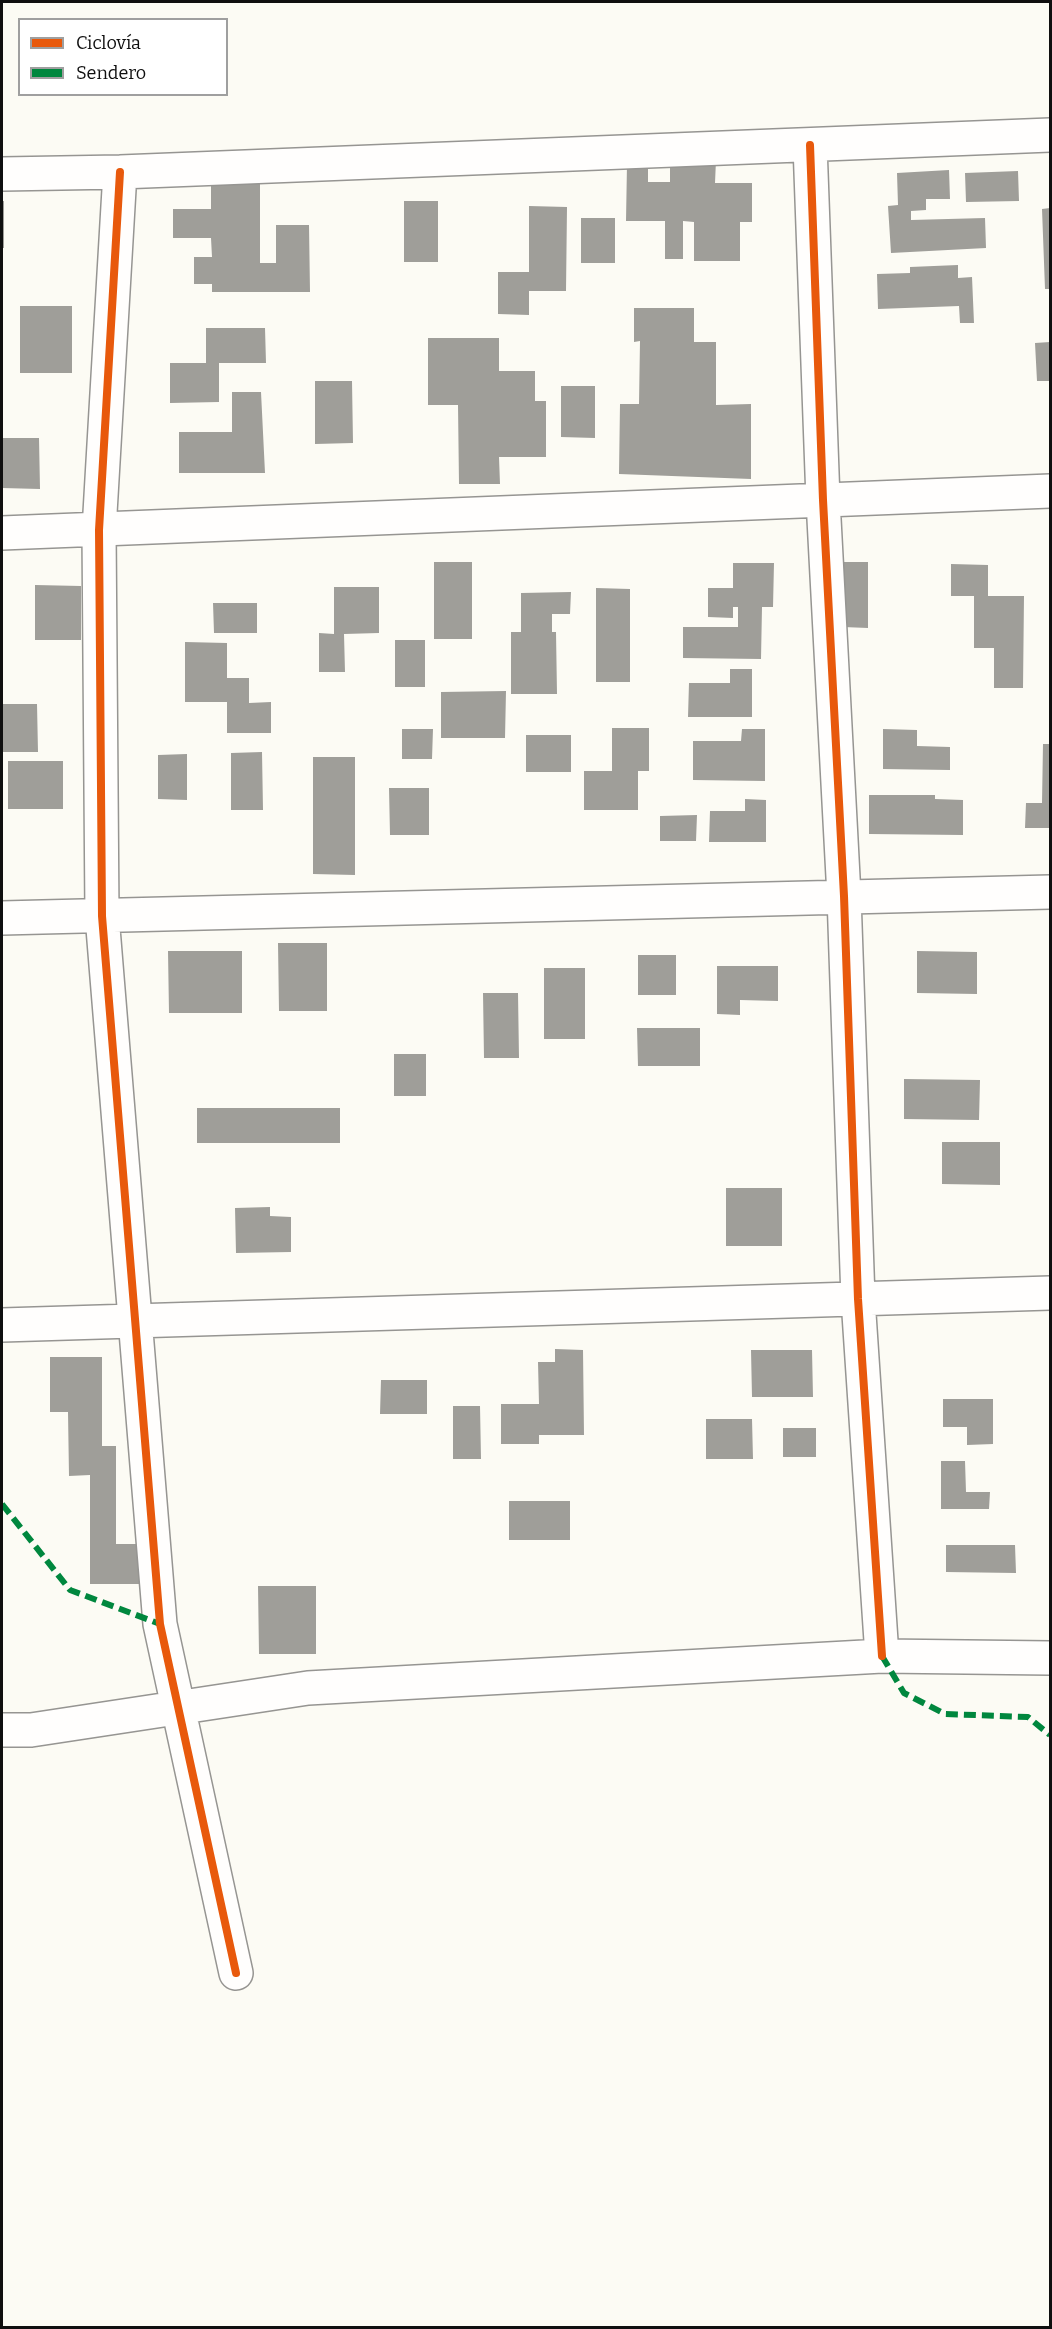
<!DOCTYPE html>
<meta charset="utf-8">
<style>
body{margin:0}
#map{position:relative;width:1052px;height:2329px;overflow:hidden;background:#fcfbf4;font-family:Bitter,serif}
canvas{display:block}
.frame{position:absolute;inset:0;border:3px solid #0f0f0f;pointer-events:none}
.legend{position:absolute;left:18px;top:18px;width:210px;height:78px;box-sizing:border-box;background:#fff;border:2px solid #9f9f9f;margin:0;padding:8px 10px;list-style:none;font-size:18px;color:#0f0f0f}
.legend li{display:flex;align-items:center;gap:12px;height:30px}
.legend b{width:30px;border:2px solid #9f9f9f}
</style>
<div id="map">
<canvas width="1052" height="2329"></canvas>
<div class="frame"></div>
<ul class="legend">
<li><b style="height:8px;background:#e8590c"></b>Ciclovía</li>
<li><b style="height:8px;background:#00873e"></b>Sendero</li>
</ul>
</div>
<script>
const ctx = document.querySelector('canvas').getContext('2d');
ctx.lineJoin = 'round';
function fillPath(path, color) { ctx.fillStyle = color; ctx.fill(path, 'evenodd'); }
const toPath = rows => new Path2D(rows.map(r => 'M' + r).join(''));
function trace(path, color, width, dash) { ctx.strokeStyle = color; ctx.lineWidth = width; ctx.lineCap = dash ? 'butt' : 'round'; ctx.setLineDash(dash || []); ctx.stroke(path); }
fillPath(toPath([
 [670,159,716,160,715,183,752,183,752,222,740,222,740,261,694,261,694,222,683,221,683,259,665,259,665,221,626,221,627,164,648,164,648,182,670,182],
 [949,170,950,199,926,199,926,210,911,211,911,220,985,218,986,248,891,253,888,206,898,205,897,173],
 [1018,171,1019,201,966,202,965,173],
 [260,183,260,263,276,263,276,225,309,225,310,292,212,292,212,284,194,284,194,257,212,257,211,238,173,238,173,209,211,209,211,184],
 [2,201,4,201,4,248,2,248],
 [404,201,438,201,438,262,404,262],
 [529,206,567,207,566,291,529,291,529,315,498,314,498,272,529,272],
 [1050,208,1050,289,1045,289,1042,209],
 [581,218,615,218,615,263,581,263],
 [958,265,958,278,972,277,974,323,960,323,959,306,878,309,877,274,910,273,910,267],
 [20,306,72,306,72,373,20,373],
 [634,308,694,308,694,342,716,342,716,405,751,404,751,479,619,474,620,404,639,404,640,341,634,342],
 [206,328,265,328,266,363,219,363,219,402,170,403,170,363,206,363],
 [428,338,499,338,499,371,535,371,535,401,546,401,546,457,499,457,500,484,459,484,458,405,428,405],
 [1050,342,1050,381,1037,381,1035,343],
 [315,381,352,381,353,443,315,444],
 [561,386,595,386,595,438,561,437],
 [232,392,261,392,265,473,179,473,179,432,232,432],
 [2,438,39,438,40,489,2,488],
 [434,562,472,562,472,639,434,639],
 [844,562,868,562,868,628,843,627],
 [733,563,774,563,773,607,762,607,761,659,683,658,683,627,738,627,738,607,733,607,733,618,708,617,708,588,733,588],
 [951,564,988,565,988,596,1024,596,1023,688,994,688,994,648,974,648,974,596,951,596],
 [35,585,81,586,81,640,35,640],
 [334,587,379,587,379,633,344,634,345,672,319,672,319,633,334,634],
 [596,588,630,589,630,682,596,682],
 [571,592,570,614,552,614,552,632,556,632,557,694,511,694,511,632,521,632,521,593],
 [213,603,257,603,257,633,214,633],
 [395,640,425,640,425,687,395,687],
 [185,642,227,643,227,678,249,678,249,703,271,702,271,733,227,733,227,702,185,702],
 [730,669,752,669,752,717,688,717,689,683,730,683],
 [506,691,505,738,441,738,441,692],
 [2,704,37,704,38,752,2,752],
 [612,728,649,728,649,771,638,771,638,810,584,810,584,771,612,771],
 [402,729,433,729,432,759,402,759],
 [742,729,765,729,765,781,693,780,693,741,741,741],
 [883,729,917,730,917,746,950,747,950,770,883,769],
 [526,735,571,735,571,772,526,772],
 [1043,744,1050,744,1050,828,1025,828,1026,803,1042,803],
 [262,752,263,810,231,810,231,753],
 [187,754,187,800,158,799,158,755],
 [313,757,355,757,355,875,313,874],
 [8,761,63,761,63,809,8,809],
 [389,788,429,788,429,835,390,835],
 [869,795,935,795,935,799,963,800,963,835,869,834],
 [745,799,766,800,766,842,709,842,710,811,745,811],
 [697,815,696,841,660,841,660,816],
 [278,943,327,943,327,1011,279,1011],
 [168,951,242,951,242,1013,169,1013],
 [917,951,977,952,977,994,917,993],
 [638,955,676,955,676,995,638,995],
 [717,966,778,966,778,1001,740,1000,740,1015,717,1014],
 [544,968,585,968,585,1039,544,1039],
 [483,993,518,993,519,1058,484,1058],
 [637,1028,700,1028,700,1066,638,1066],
 [394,1054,426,1054,426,1096,394,1096],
 [904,1079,980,1080,979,1120,904,1119],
 [197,1108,340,1108,340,1143,197,1143],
 [942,1142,1000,1142,1000,1185,942,1184],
 [726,1188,782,1188,782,1246,726,1246],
 [270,1207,270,1216,291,1217,291,1252,236,1253,235,1208],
 [555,1349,583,1350,584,1435,539,1435,539,1444,501,1444,501,1404,539,1404,538,1362,555,1362],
 [751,1350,812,1350,813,1397,752,1397],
 [50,1357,102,1357,102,1446,116,1446,116,1544,142,1544,143,1584,90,1584,90,1475,69,1476,68,1412,50,1412],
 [381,1380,427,1380,427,1414,380,1414],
 [943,1399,993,1399,993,1444,967,1445,967,1427,943,1427],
 [453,1406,480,1406,481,1459,453,1459],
 [706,1419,752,1419,753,1459,706,1459],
 [783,1428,816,1428,816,1457,783,1457],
 [941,1461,965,1461,966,1492,990,1492,989,1509,941,1509],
 [509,1501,570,1501,570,1540,509,1540],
 [946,1545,1015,1545,1016,1573,946,1572],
 [258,1586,316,1586,316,1654,259,1654]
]), '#9f9e99');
const street = toPath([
 [810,145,823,500,844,896,858,1299,882,1656],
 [120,172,99,530,102,916,160,1624,236,1973],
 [2,174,120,172,1050,135],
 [2,533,1050,491],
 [2,918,1050,892],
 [2,1325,1050,1293],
 [2,1730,31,1730,308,1688,882,1656,1050,1658]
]);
trace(street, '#969592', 36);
trace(street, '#fffefd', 33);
trace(toPath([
 [2,1504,70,1590,160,1624],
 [882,1656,904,1693,945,1714,1028,1717,1050,1735]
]), '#00873e', 6, [12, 6]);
trace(toPath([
 [810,145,823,500,844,896,858,1299,882,1656],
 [120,172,99,530,102,916,160,1624,236,1973]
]), '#e8590c', 8);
</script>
